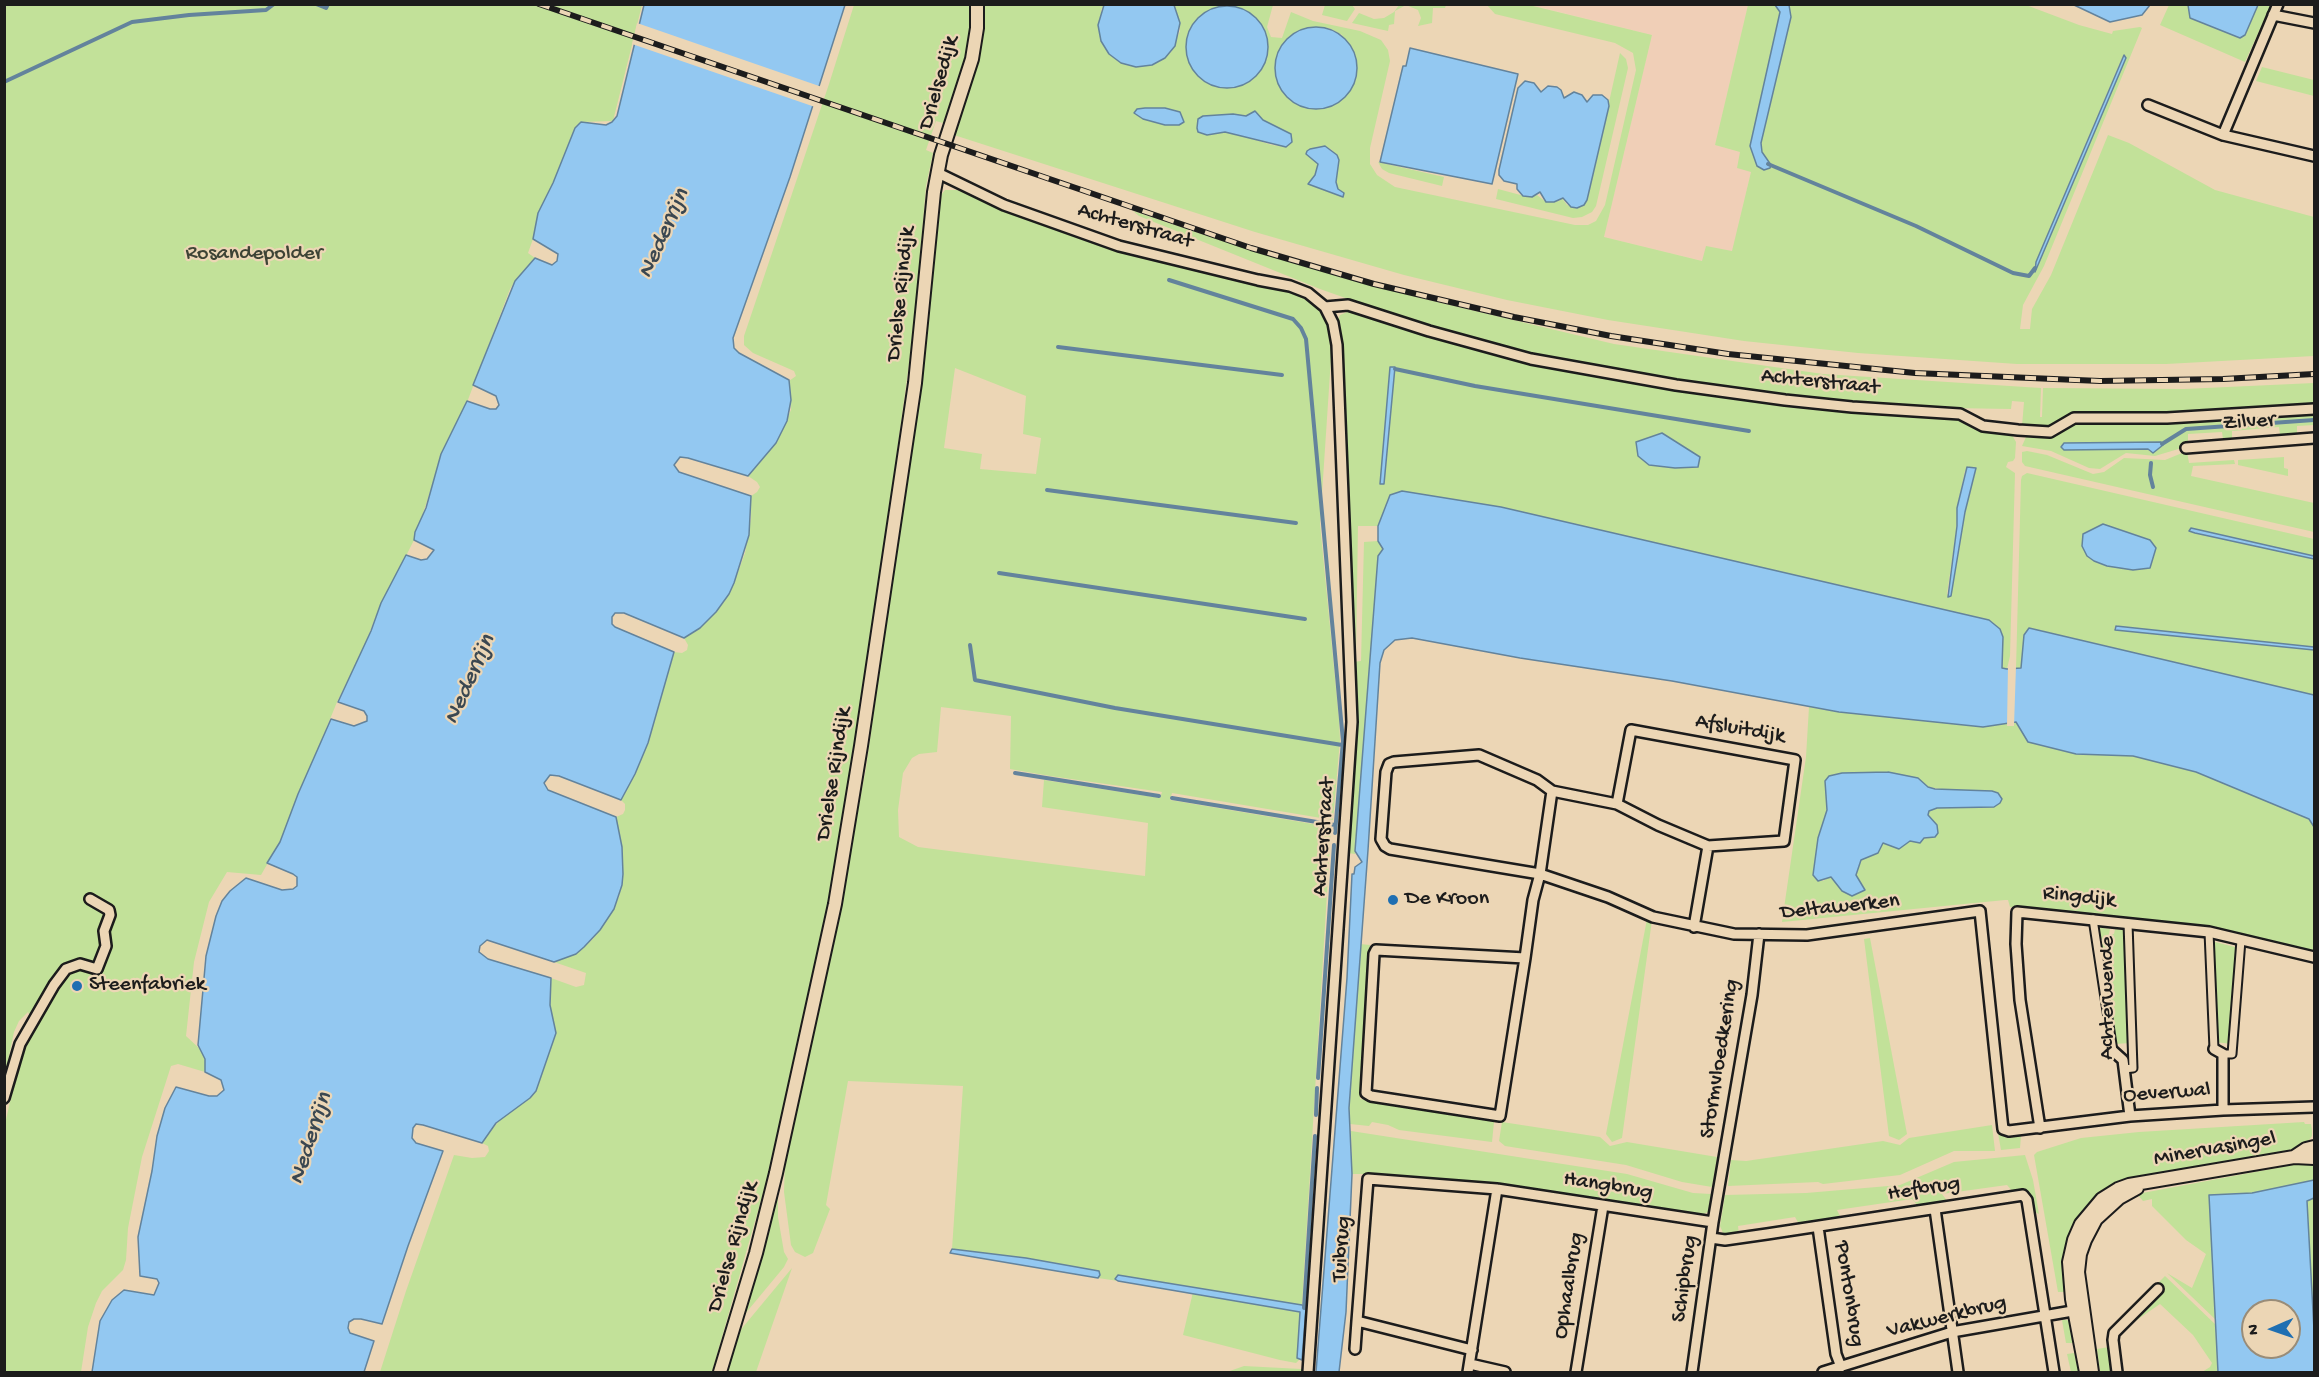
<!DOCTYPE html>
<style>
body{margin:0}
#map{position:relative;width:2319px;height:1377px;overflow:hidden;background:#ecd6b5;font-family:"Gochi Hand",sans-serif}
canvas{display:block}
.frame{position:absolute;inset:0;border:6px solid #1c1c1c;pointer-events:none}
.north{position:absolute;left:2241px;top:1299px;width:60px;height:60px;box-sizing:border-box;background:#ecd6b5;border:2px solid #998c78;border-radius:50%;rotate:268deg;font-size:16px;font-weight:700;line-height:24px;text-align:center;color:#1c1c1c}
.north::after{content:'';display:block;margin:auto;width:21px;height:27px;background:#1f6fb2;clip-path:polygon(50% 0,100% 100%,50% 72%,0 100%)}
</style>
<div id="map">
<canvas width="2319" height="1377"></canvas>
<div class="frame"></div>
<div class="north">N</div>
</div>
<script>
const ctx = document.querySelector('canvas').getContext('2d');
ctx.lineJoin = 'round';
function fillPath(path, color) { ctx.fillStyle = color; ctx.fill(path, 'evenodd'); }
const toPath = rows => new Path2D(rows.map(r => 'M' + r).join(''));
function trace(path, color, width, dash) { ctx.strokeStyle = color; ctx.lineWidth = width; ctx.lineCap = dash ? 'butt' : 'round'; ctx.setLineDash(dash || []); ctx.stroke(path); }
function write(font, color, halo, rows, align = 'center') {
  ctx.font = font + ' "Gochi Hand",sans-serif'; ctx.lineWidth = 4.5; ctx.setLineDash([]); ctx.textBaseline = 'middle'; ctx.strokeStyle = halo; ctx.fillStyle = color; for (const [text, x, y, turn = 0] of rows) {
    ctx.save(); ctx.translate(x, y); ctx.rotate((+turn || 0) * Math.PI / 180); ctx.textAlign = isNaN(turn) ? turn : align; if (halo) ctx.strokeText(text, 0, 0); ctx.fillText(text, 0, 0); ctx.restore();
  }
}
fillPath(toPath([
 [1529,4,1748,5,1715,145,1740,152,1751,171,1732,252,1703,261,1604,237,1652,35]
]), '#f0cfb7');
fillPath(toPath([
 [5,5,642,5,613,121,581,122,575,128,553,183,538,213,533,239,528,253,535,258,515,281,510,289,466,405,447,441,414,540,375,618,364,648,337,702,280,842,261,875,227,872,209,902,194,962,186,1036,200,1049,205,1059,205,1072,178,1064,171,1066,142,1157,128,1228,126,1260,123,1270,102,1291,96,1303,88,1327,81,1372,5,1372,5,1124,20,1057,34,1025,28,1012,19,1021,14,1032,5,1075],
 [854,5,971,5,971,25,966,53,943,123,936,121,926,150,933,153,926,186,914,327,854,766,823,929,771,1165,712,1372,380,1372,406,1291,454,1155,472,1158,485,1157,489,1151,488,1146,482,1143,488,1134,505,1114,530,1098,536,1091,556,1033,550,1005,551,978,576,987,584,985,586,973,554,962,576,954,593,939,619,897,623,874,622,847,616,817,623,814,625,810,625,804,621,800,635,774,648,743,674,652,682,653,687,650,688,645,684,638,700,628,724,602,734,583,745,553,751,518,751,496,757,492,760,487,757,482,748,476,776,443,791,410,789,381,796,376,794,371,753,353,744,345,744,336,829,84],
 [982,5,1104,5,1101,10,1109,54,1121,63,1136,67,1159,62,1171,52,1180,31,1180,23,1174,5,1273,5,1267,27,1271,37,1282,38,1291,12,1313,21,1360,31,1381,40,1388,50,1390,61,1370,148,1370,164,1377,175,1395,187,1575,225,1588,225,1596,221,1605,205,1636,70,1633,53,1615,43,1495,14,1487,5,1529,5,1652,35,1604,237,1702,261,1706,246,1732,251,1751,172,1737,168,1740,152,1715,145,1748,5,1775,5,1780,12,1750,146,1768,163,1762,152,1761,143,1791,17,1789,5,2026,5,2079,25,2112,34,2113,31,2140,27,2142,28,2044,266,2023,305,2020,329,2030,329,2032,309,2051,275,2108,135,2129,143,2215,190,2314,217,2314,356,2166,364,2017,364,1858,353,1744,341,1608,320,1507,300,1404,275,1255,232,954,135,977,58],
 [1211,9,1268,51,1261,71,1251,81,1190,29,1199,17],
 [1307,28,1329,28,1342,35,1357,67,1357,74,1355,82,1294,102,1283,92,1277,79,1293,34],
 [2123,56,2126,58,2035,271,2036,262],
 [1233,114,1263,120,1291,134,1289,145,1286,147,1272,145,1237,134,1197,128,1198,120],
 [1325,146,1332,150,1339,160,1336,182,1338,189,1309,183,1315,175,1318,163,1306,154,1316,147],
 [1325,5,1352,5,1355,9,1347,21,1322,15],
 [1399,5,1446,5,1445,8,1433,8,1432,23,1418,26,1421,18,1418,10,1406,5,1395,11,1394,24,1389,25,1388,31,1352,23,1359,13,1374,19,1384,18,1394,12],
 [2169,5,2188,5,2191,18,2240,38,2245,35,2258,5,2271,5,2245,62,2160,25],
 [1620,53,1626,59,1628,68,1596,206,1592,212,1582,217,1573,218,1496,199,1498,189,1528,197,1537,195,1546,202,1559,201,1562,198,1567,205,1577,208,1587,200],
 [2262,67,2314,80,2314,96,2256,81],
 [1378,162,1444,177,1442,186,1389,173,1382,169],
 [945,190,957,190,1031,220,1161,262,1310,297,1318,304,1328,322,1332,343,1320,524,1339,719,1340,740,1333,820,1172,793,1170,800,1331,827,1302,1305,1206,1290,1115,1279,1118,1281,1098,1278,1100,1274,1098,1271,1026,1258,952,1249,963,1086,848,1081,826,1205,830,1209,813,1253,805,1257,795,1252,791,1245,784,1192,785,1161,835,931,866,768,927,328,936,213,941,195],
 [955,368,1026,396,1023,434,1041,438,1036,474,980,469,982,454,944,448],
 [941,707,1011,716,1010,769,1050,776,1162,792,1160,798,1044,780,1042,807,1148,823,1145,876,918,847,899,837,898,810,903,773,912,758,919,754,937,752],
 [1133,211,1217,239,1408,295,1614,344,1823,374,2041,388,2040,417,2042,417,2043,388,2184,389,2314,383,2314,407,2185,415,2070,414,2049,429,2022,426,2024,402,2012,401,2011,409,1890,407,1788,397,1664,379,1571,362,1430,328,1320,289,1139,216],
 [1352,310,1634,380,1955,416,1984,432,2012,435,2016,442,2015,458,2013,461,2008,462,2006,467,2015,473,2010,656,2007,669,2002,668,2003,637,2000,629,1989,620,1501,507,1402,491,1388,499,1378,526,1358,526,1356,652,1352,652,1336,323,1340,315],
 [1976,468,1965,512,1951,596,1947,594,1957,526,1957,508,1965,471],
 [2314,411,2314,425,2297,426,2297,434,2280,435,2279,427,2232,431,2232,439,2223,439,2222,432,2188,434,2188,442,2185,443,2185,447,2155,456,2126,453,2100,469,2089,468,2051,451,2022,446,2026,437,2050,438,2075,420],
 [2163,445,2150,452,2148,449,2064,450],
 [2027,451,2047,455,2093,474,2104,472,2124,458,2165,460,2187,451,2189,463,2234,460,2235,464,2193,466,2191,476,2314,503,2314,532,2025,466,2022,462,2022,452],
 [2284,457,2284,468,2288,469,2288,476,2238,465,2238,460],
 [2027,473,2314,539,2314,556,2191,528,2189,530,2195,533,2314,559,2314,647,2116,626,2114,629,2314,650,2314,695,2030,628,2024,635,2021,668,2016,669,2021,480,2022,476],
 [2103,524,2150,540,2133,570,2107,566],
 [1378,541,1383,549,1378,556,1355,854,1348,853,1354,757,1353,662,1361,661,1364,542],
 [1809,707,1839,712,1983,727,2016,722,2020,730,2076,754,2133,756,2196,772,2309,819,2314,827,2314,953,2206,927,2010,907,2008,900,2005,900,1782,922,1806,757],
 [1888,772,1918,778,1928,787,1946,790,1994,807,1937,808,1929,811,1928,815,1937,825,1935,837,1910,841,1883,843,1878,853,1861,860,1856,875,1842,891,1831,876,1823,881,1813,875,1818,838,1827,810,1825,781,1842,773],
 [1647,919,1652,920,1622,1138,1612,1142,1606,1134],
 [2095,927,2110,929,2109,934,2114,934,2115,929,2126,930,2131,1043,2114,1044],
 [1870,938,1907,1134,1899,1140,1889,1136,1864,939],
 [2211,941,2239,948,2232,1044,2215,1042],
 [1360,944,1370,945,1360,1099,1494,1122,1492,1142,1399,1130,1388,1125,1372,1122,1369,1126,1350,1124,1349,1108],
 [1502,1122,1600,1137,1610,1146,1627,1142,1717,1157,1712,1187,1682,1182,1626,1165,1505,1146,1499,1141],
 [2304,1122,2305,1124,2311,1124,2312,1130,2312,1136,2304,1147,2131,1181,2066,1258,2064,1292,2058,1292,2034,1155,2037,1152,2081,1138,2139,1132],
 [1992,1125,1995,1151,1954,1151,1900,1175,1823,1184,1818,1182,1728,1186,1731,1160,1746,1161,1883,1141,1900,1145,1909,1138],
 [1351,1131,1627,1174,1693,1193,1711,1194,1708,1212,1699,1216,1368,1174,1352,1174],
 [1998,1133,2007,1138,2021,1136,2020,1148,2001,1150],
 [2025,1155,2033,1180,2039,1214,2033,1211,2028,1191,2014,1193,2007,1185,1942,1194,1948,1202,1918,1206,1912,1199,1837,1210,1841,1218,1800,1226,1795,1217,1738,1226,1739,1234,1727,1235,1723,1233,1720,1226,1725,1195,1806,1193,1900,1185,1954,1162],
 [2314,1161,2314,1180,2252,1193,2209,1195,2216,1320,2167,1273,2192,1288,2206,1254,2186,1240,2152,1206,2152,1199,2143,1201,2137,1194],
 [778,1186,778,1217,784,1252,788,1259,784,1267,740,1320],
 [2314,1198,2314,1330,2307,1200],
 [792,1268,756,1372,724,1372,738,1333],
 [2165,1276,2216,1325,2218,1372,2202,1372,2210,1367,2212,1363,2193,1335,2160,1304,2131,1324,2129,1323,2163,1290,2158,1283],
 [1193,1292,1300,1312,1299,1360,1296,1363,1280,1360,1183,1335],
 [2062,1320,2067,1320,2072,1324,2076,1343,2066,1343],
 [2109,1347,2113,1372,2100,1372,2097,1349],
 [2074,1353,2076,1362,2079,1372,2071,1372,2067,1354],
 [1244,1366,1301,1369,1304,1372,1227,1372]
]), '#c2e199');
const water = toPath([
 [644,5,845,5,790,177,733,338,734,348,739,353,789,380,791,400,787,421,776,443,748,476,688,458,680,457,674,465,679,472,751,496,749,535,734,583,729,594,716,612,700,628,684,638,624,613,615,613,612,617,612,624,615,627,674,652,648,743,635,774,621,800,559,776,550,775,544,783,548,790,616,817,622,847,623,874,622,885,614,909,600,930,584,947,576,954,554,962,487,940,480,946,479,952,488,959,551,978,550,1005,556,1033,536,1091,530,1098,496,1123,482,1143,423,1125,416,1124,413,1128,412,1138,416,1143,443,1151,408,1246,382,1324,361,1319,354,1319,349,1322,348,1328,350,1333,374,1341,364,1372,92,1372,100,1321,112,1300,124,1290,154,1295,159,1283,157,1279,140,1276,138,1237,152,1171,157,1136,165,1108,176,1087,209,1096,217,1096,224,1090,221,1080,205,1072,205,1059,198,1045,206,956,216,916,222,901,230,891,246,878,282,890,293,889,297,886,297,877,293,874,267,863,280,842,298,794,331,719,354,726,367,721,367,716,364,711,338,702,371,631,381,603,406,555,421,560,427,559,434,550,414,540,415,532,426,508,441,454,467,401,490,409,496,409,499,405,496,396,473,385,515,281,535,258,552,265,557,261,558,254,533,239,538,213,553,183,575,128,581,122,606,125,612,122,617,116,644,5],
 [1104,5,1174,5,1180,23,1175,46,1165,58,1152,65,1136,67,1121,63,1109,54,1101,41,1098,25,1104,5],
 [1775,5,1789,5,1791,17,1761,143,1762,152,1771,165,1770,168,1764,170,1757,166,1750,146,1780,12,1775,5],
 [2074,5,2150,5,2142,15,2110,22,2074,5],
 [2188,5,2188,4,2258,5,2245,35,2240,38,2190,18,2188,5],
 '1186 47a41 41 0 1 1 82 0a41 41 0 1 1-82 0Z',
 '1275 68a41 41 0 1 1 82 0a41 41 0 1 1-82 0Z',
 [1410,48,1518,74,1492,184,1380,162,1403,66,1406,66,1410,48],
 [2124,55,2126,58,2035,272,2036,262,2124,55],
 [1525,81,1534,83,1541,92,1548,86,1557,87,1561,90,1564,98,1574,92,1582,95,1587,102,1593,95,1602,95,1608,100,1609,106,1587,200,1584,205,1577,208,1571,207,1563,198,1554,202,1546,202,1540,192,1532,197,1523,196,1517,189,1517,184,1504,181,1499,175,1499,170,1518,88,1525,81],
 [1145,108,1165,108,1180,112,1184,122,1179,125,1165,125,1143,119,1134,113,1137,109,1145,108],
 [1255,111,1263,120,1291,134,1292,142,1286,147,1225,132,1207,135,1198,132,1197,128,1198,119,1203,116,1233,114,1246,116,1255,111],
 [1325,146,1337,155,1339,160,1336,182,1338,189,1344,193,1343,197,1308,184,1315,175,1318,164,1306,154,1307,151,1310,149,1325,146],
 [1390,367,1395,367,1384,484,1380,484,1390,367],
 [1662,433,1700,457,1698,467,1675,468,1649,465,1638,456,1636,442,1662,433],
 [2161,442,2163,445,2153,453,2148,449,2064,450,2061,447,2064,443,2161,442],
 [1967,467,1976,468,1965,512,1951,596,1948,597,1957,526,1957,508,1967,467],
 [1402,491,1501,507,1989,620,2000,629,2003,637,2002,668,2007,669,2021,668,2024,635,2029,628,2314,695,2314,827,2309,819,2196,772,2133,756,2076,754,2028,742,2016,722,1983,727,1839,712,1672,681,1520,658,1412,638,1395,640,1384,650,1380,663,1368,850,1349,1108,1352,1174,1346,1312,1339,1372,1316,1372,1347,978,1352,874,1354,874,1355,867,1362,862,1355,851,1378,556,1383,549,1378,541,1378,526,1390,495,1402,491],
 [2103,524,2150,540,2156,548,2150,568,2133,570,2107,566,2094,561,2087,556,2082,546,2083,534,2103,524],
 [2191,528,2314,556,2314,559,2195,533,2189,531,2191,528],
 [2116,626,2314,647,2314,650,2115,630,2116,626],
 [1888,772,1918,778,1928,787,1935,789,1992,791,1998,793,2002,799,2000,803,1994,807,1937,808,1929,811,1928,815,1937,825,1938,833,1935,837,1924,838,1920,843,1910,841,1899,849,1883,843,1878,853,1861,860,1856,875,1865,890,1852,896,1842,891,1831,877,1818,881,1813,875,1818,838,1827,810,1825,781,1829,776,1842,773,1888,772],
 [2314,1180,2314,1198,2307,1201,2314,1330,2314,1372,2218,1372,2209,1195,2252,1193,2314,1180],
 [2253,1311,2289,1311,2289,1347,2253,1347,2253,1311],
 [952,1249,1026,1258,1099,1271,1100,1275,1098,1278,950,1253,952,1249],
 [1118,1275,1302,1305,1306,1308,1302,1360,1297,1358,1300,1312,1118,1281,1115,1279,1118,1275]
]);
fillPath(water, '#93c8f1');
trace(water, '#63839c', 1.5);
fillPath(toPath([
 [637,23,822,87,815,107,632,44],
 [2008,666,2016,666,2014,726,2007,726]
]), '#ecd6b5');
trace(toPath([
 [316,4,326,8,328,4],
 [4,82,132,22,189,15,266,10,274,4],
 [1768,164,1916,226,2013,273,2029,276,2035,268],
 [1169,280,1293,319,1301,328,1306,339,1343,741,1335,833],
 [1058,347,1282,375],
 [1395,369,1475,386,1749,431],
 [2162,444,2186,429,2314,420],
 [2151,463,2150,475,2153,487],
 [1047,490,1296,523],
 [999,573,1305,619],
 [970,645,975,680,1115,708,1342,745],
 [1015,773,1159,796],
 [1172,798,1335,825],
 [1318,1078,1334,845],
 [1316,1115,1317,1088],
 [1304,1308,1315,1136]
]), '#63839c', 4);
const pedestrian = toPath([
 [2093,919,2113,1051],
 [2209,932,2214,1049],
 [2223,1054,2232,1054,2241,940],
 [2124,1069,2133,1068,2128,923]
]);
const minor = toPath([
 [2273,15,2314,23],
 [2148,105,2223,135,2314,156],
 [2223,135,2278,4],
 [938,173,1004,205,1119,246,1258,280,1290,286,1308,293,1325,307,1333,323,1337,345,1352,722,1308,1372],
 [1325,307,1348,305,1429,331,1531,359,1676,385,1785,400,1852,407,1960,414,1983,426,2018,430,2050,432,2074,418,2167,418,2314,409],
 [2186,448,2314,438],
 [1552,791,1540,874,1390,849,1385,846,1381,839,1386,772,1389,764,1394,762,1479,755,1537,780,1552,791,1617,804,1658,825,1708,846,1784,841,1795,760,1631,730,1617,804],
 [1694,927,1708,846],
 [1525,958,1376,950,1374,954,1366,1093,1371,1096,1500,1116,1525,958,1533,900,1540,874,1608,897,1653,917,1734,934,1807,935,1980,911,2002,1120,2003,1129,2009,1131,2130,1116,2223,1110,2314,1107],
 [2214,1049,2223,1054,2223,1110],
 [2113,1051,2123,1060,2130,1116],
 [4,1098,20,1044,54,985,66,969,80,964,97,969,106,946,104,931,110,915,109,910,90,899],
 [2040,1128,2020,1000,2016,944,2017,912,2209,932,2314,957],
 [1935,1209,1958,1372],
 [1818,1227,1836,1354,1841,1367],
 [1711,1238,1725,1240,1767,1234,2023,1195,2027,1200,2054,1372],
 [1355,1349,1357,1321],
 [1472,1350,1357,1321,1368,1179,1497,1189,1713,1222],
 [1470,1364,1505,1372],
 [1468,1372,1497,1189],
 [1576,1372,1603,1206],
 [1692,1372,1713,1222,1752,995,1759,934],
 [1823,1372,1952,1332,2078,1310],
 [2117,1372,2113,1340,2114,1333,2158,1289]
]);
const tertiary = toPath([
 [2294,1157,2306,1149,2314,1147],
 [720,1372,756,1253,776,1173,835,904,861,746,915,383,934,192,941,155,972,59,977,28,977,4],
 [2086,1372,2072,1299,2069,1262,2074,1240,2081,1224,2102,1199,2118,1189,2129,1185,2294,1157,2314,1158],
 [2092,1372,2078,1272,2080,1254,2085,1240,2096,1219,2119,1198,2137,1188]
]);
trace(pedestrian, '#1c1c1c', 11);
trace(minor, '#1c1c1c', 14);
trace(tertiary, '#1c1c1c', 16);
trace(pedestrian, '#ecd6b5', 7);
trace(minor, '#ecd6b5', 9);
trace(tertiary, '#ecd6b5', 12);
const rail = toPath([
 [539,4,1251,248,1374,284,1514,317,1611,336,1728,354,1915,373,2100,381,2223,379,2314,374]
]);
trace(rail, '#1c1c1c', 6);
trace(rail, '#ecd6b5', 4, [11]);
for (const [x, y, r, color] of [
 [1393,900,6,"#1f6fb2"],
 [77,986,6,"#1f6fb2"]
]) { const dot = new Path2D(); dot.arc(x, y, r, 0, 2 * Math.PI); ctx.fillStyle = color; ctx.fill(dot); trace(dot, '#ecd6b5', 2); }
write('22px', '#1c1c1c', '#ecd6b5', [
 ["Drielsedijk",940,83,-74],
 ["Achterstraat",1135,227,16],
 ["Drielse Rijndijk",902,294,-84],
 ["Achterstraat",1820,383,6],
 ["Zilver",2249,423,-4],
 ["Afsluitdijk",1740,730,10],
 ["Drielse Rijndijk",835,774,-81],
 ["Achterstraat",1325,837,-86],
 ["Ringdijk",2079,898,6],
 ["Deltawerken",1840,908,-6],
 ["Achterwende",2109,998,-90],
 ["Stormvloedkering",1721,1059,-81],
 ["Oeverwal",2167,1094,-4],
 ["Minervasingel",2215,1150,-10],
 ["Hangbrug",1608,1187,9],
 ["Hefbrug",1924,1190,-9],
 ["Drielse Rijndijk",734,1247,-74],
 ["Tuibrug",1343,1249,-86],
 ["Schipbrug",1686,1279,-82],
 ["Ophaalbrug",1570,1286,-81],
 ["Pontonbrug",1848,1294,81],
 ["Vakwerkbrug",1947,1318,-14]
]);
write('22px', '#3d4335', '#ecd6b5', [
 ["Rosandepolder",254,255]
]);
write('22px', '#1c1c1c', '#ecd6b5', [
 ["De Kroon",1405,900],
 ["Steenfabriek",89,986]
], 'left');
write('italic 24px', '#3a4751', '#ecd6b5', [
 ["Nederrijn",665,234,-66],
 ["Nederrijn",471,680,-66],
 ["Nederrijn",312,1139,-72]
]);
</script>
